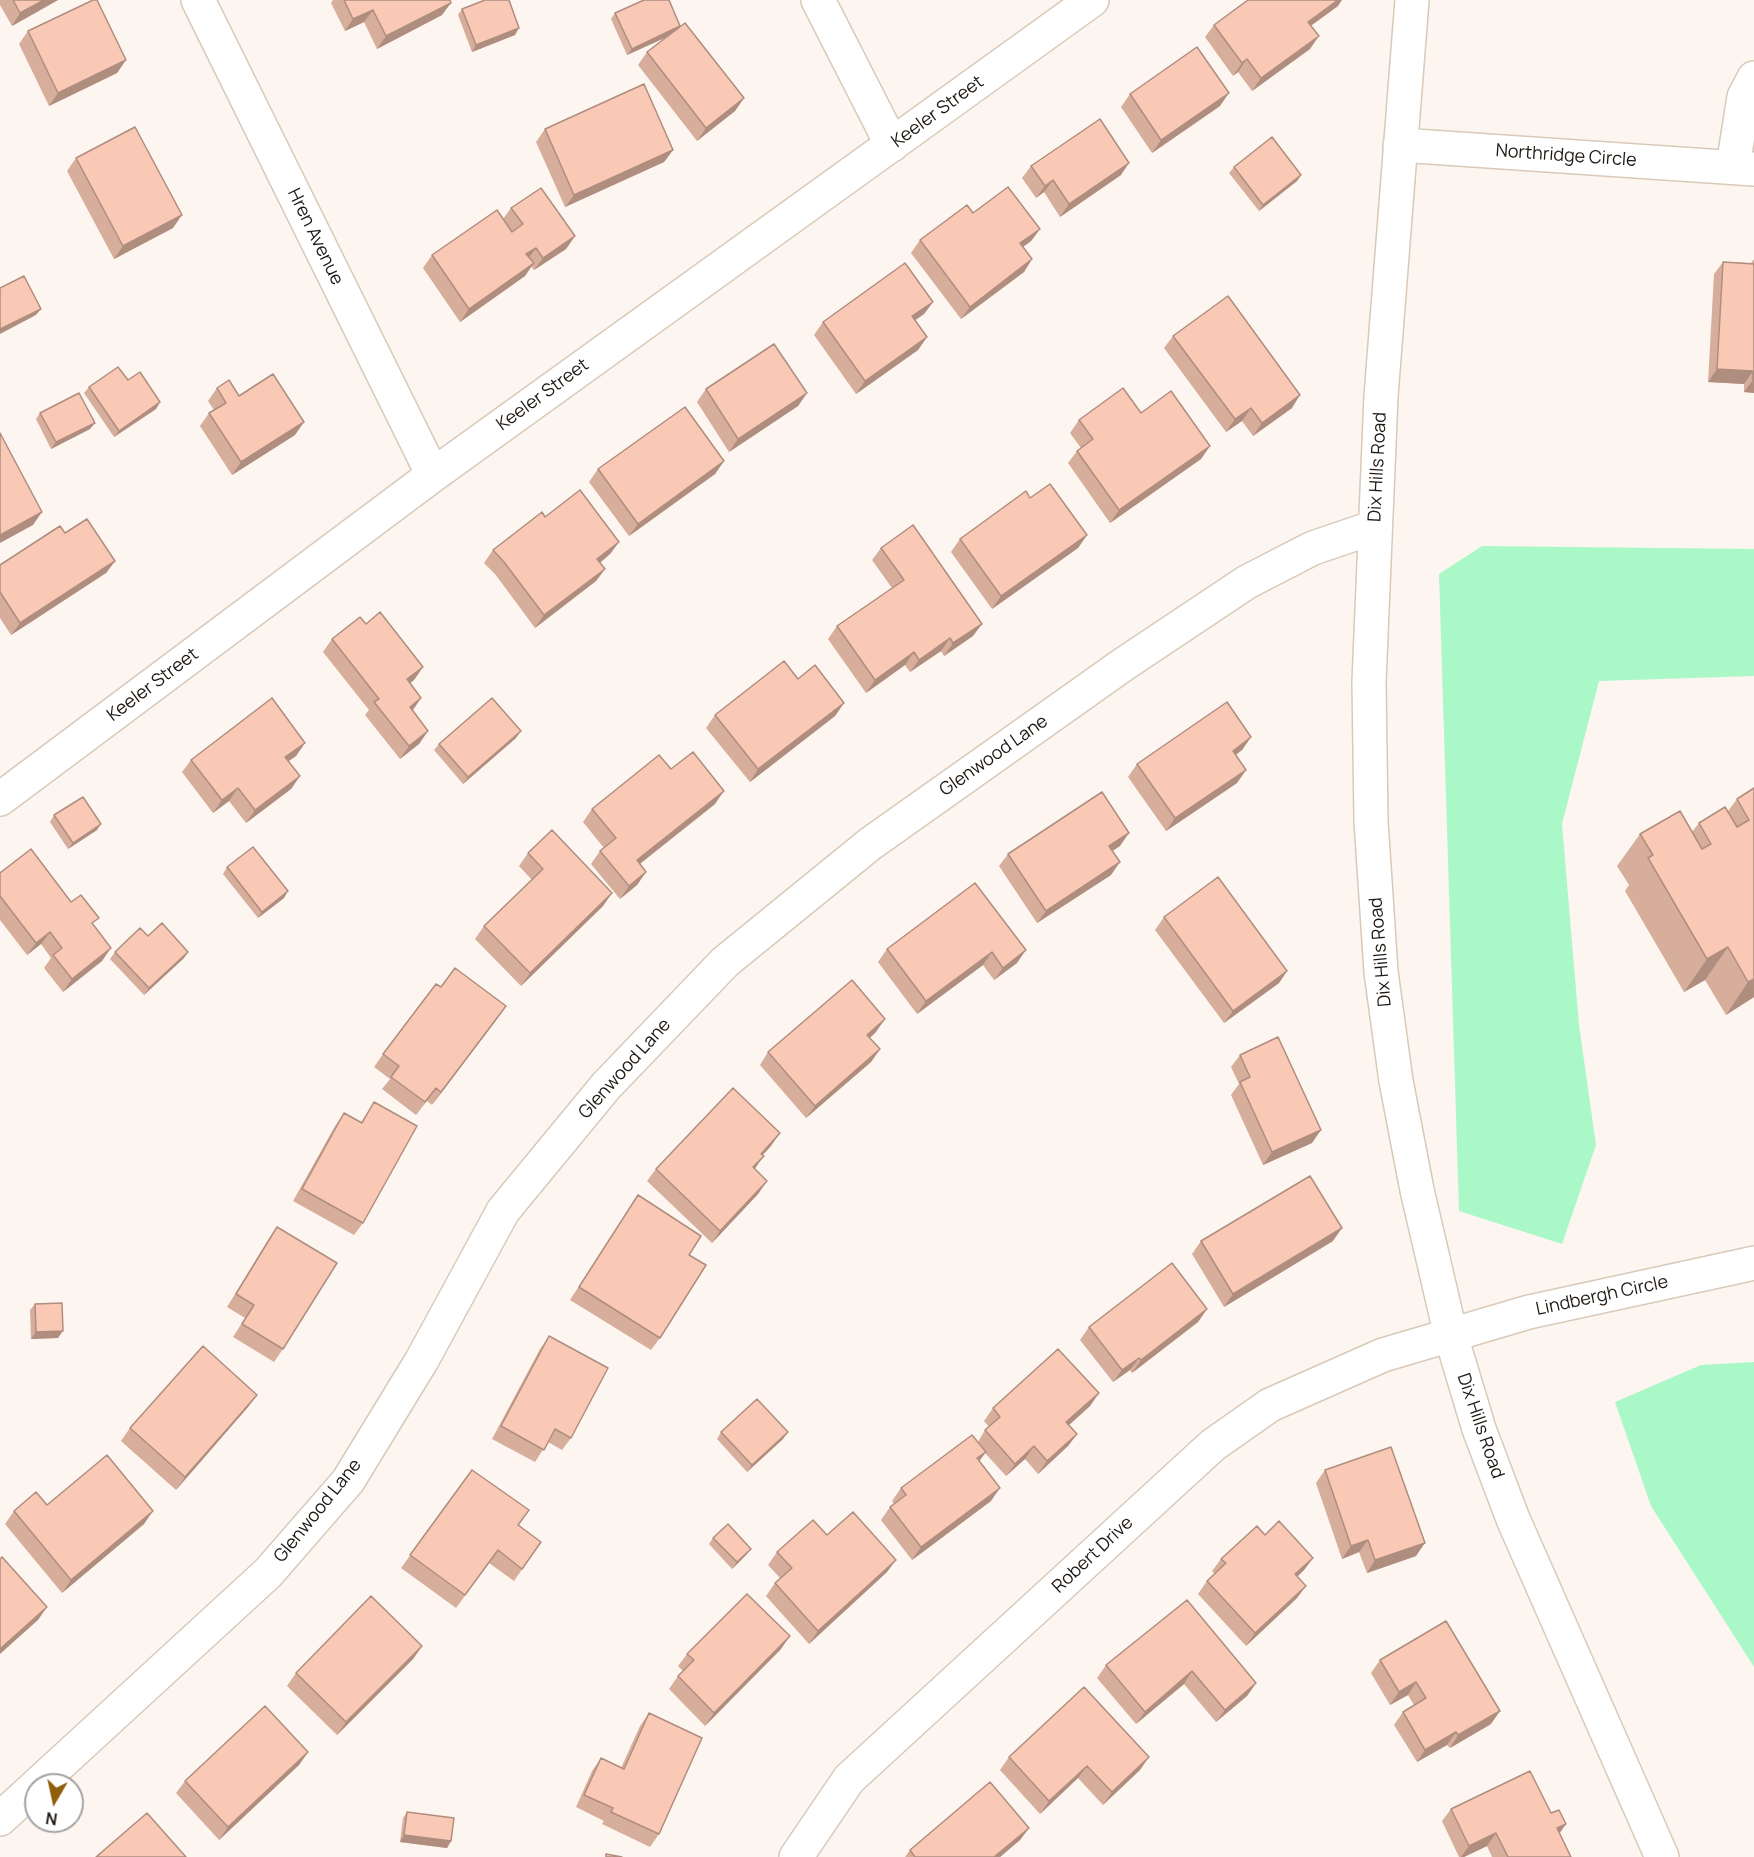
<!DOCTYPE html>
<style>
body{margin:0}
#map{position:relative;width:1754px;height:1857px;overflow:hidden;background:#fdf6f0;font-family:Manrope,sans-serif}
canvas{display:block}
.north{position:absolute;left:24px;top:1773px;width:60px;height:60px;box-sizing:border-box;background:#fff;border:2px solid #a5a3a1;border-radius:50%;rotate:189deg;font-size:16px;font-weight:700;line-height:24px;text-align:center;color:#1f1914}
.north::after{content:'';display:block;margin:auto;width:21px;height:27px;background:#905f0c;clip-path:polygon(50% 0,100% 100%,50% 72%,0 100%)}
</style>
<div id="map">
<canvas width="1754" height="1857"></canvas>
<div class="north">N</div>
</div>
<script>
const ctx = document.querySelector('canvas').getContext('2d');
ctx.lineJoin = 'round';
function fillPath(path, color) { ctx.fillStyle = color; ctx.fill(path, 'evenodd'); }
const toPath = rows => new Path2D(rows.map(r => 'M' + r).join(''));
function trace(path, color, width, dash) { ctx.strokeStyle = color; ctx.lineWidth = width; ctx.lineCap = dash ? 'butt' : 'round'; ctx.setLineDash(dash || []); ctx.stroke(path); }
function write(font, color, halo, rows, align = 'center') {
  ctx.font = font + ' Manrope,sans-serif'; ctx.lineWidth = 5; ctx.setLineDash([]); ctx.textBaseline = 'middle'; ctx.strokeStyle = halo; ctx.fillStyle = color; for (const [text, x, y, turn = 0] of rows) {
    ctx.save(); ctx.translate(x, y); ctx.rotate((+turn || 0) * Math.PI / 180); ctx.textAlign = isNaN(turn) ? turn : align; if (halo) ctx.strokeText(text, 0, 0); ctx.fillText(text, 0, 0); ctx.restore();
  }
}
fillPath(toPath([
 [1482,546,1754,549,1754,676,1599,681,1562,824,1579,1025,1596,1145,1562,1244,1459,1211,1439,574],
 [1754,1362,1754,1667,1651,1506,1615,1402,1701,1365]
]), '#aaf7c8');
const street = toPath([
 [198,0,433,475],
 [818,0,892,145],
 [1412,0,1381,396,1369,682,1371,821,1381,972,1396,1081,1417,1190,1451,1336,1479,1429,1513,1519,1662,1857],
 [1400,145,1754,169],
 [1733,166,1744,97,1754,78],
 [0,799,433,475,1092,0],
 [37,1785,268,1573,348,1481,422,1360,503,1211,606,1086,725,962,870,844,1124,664,1247,582,1313,548,1375,527],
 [0,1819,36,1786],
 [796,1857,849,1779,1213,1445,1270,1405,1383,1355,1529,1312,1754,1263]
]);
trace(street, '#d9c9b9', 36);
trace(street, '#fff', 33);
fillPath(toPath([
 [0,0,58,0,12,26,0,5],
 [333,0,450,0,442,15,377,49,364,22,345,31,331,3],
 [1338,6,1311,26,1310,49,1252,91,1238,72,1233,76,1205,37,1214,25],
 [462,9,515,35,472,52,458,15],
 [615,13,680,26,744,98,735,111,697,141,638,65,647,52,666,37,627,55,611,19],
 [28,31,126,60,117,73,49,106,19,44],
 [1130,94,1220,106,1152,153,1121,107],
 [545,129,673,150,664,162,565,207,536,142],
 [76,158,173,228,114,259,67,171],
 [1031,166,1121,175,1060,217,1044,192,1036,198,1022,178],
 [1234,167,1301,175,1297,181,1259,211,1229,173],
 [511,208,575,236,566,249,534,270,531,266,525,276,460,322,423,268,432,255,503,219],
 [973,213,1040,229,1031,241,1023,247,1032,259,1024,272,961,319,911,253,920,240],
 [1754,259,1754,393,1744,392,1744,384,1708,382,1714,274,1723,262,1751,263],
 [933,302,924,314,915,320,927,337,918,350,856,394,814,335,823,322],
 [1173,336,1292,408,1253,436,1242,421,1226,432,1164,348],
 [128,380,160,402,156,409,114,437,84,393,89,387],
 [217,388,239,396,295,435,232,475,200,426,209,413,214,410,208,401],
 [706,389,807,393,798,406,729,452,697,402],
 [40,413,90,429,51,449,36,419],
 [1079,420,1210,446,1201,459,1110,523,1068,463,1077,451,1081,448,1070,433],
 [724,461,715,474,629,536,589,482,598,469],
 [545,517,619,542,610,554,600,563,605,569,596,581,535,628,495,574,484,563,493,550],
 [65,533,115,561,106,573,11,635,0,618,0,565],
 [1087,535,1078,548,992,609,951,552,960,539],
 [881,548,973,636,944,656,941,651,910,672,905,665,866,693,828,639,837,626,892,588,872,560],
 [366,624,423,667,414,680,410,683,421,698,413,710,428,731,419,744,400,759,365,715,369,710,323,652,332,639],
 [798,679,844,703,835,716,750,782,706,728,715,715],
 [1251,737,1242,750,1236,755,1246,770,1237,783,1166,831,1128,777,1137,764],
 [516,738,463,784,434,750,439,744],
 [305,743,296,756,288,761,300,776,291,789,246,823,229,801,213,813,182,772,191,760],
 [671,769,715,804,640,864,646,872,637,885,620,899,591,864,600,851,604,848,583,822,592,809],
 [1754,788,1754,997,1726,1015,1705,980,1684,992,1625,891,1629,885,1617,866,1640,834,1692,832,1699,823,1728,811,1737,799],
 [54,815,97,830,68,849,50,822],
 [1120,846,1112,851,1111,875,1037,923,999,866,1008,854],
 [528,853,612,893,603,906,521,986,475,939,484,926,532,880,519,866],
 [227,867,284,898,258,918,223,874],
 [0,873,71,902,93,925,102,961,63,992,44,968,51,958,41,944,27,955,0,920],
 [975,883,1017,963,994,980,983,965,917,1014,878,962,887,949],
 [1164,917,1287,971,1279,983,1224,1023,1155,930],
 [148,936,184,958,144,995,110,959,115,952],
 [441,987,497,1019,432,1105,427,1101,416,1115,382,1089,390,1079,374,1067,383,1054],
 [876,1032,870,1038,880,1049,871,1062,806,1118,760,1065,768,1052],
 [1240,1055,1312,1143,1263,1165,1231,1095,1239,1084,1231,1067],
 [374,1102,363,1223,354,1235,293,1201,335,1126,344,1113,361,1122],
 [771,1146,763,1155,755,1169,767,1181,758,1194,712,1243,647,1181,656,1169],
 [638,1195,689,1255,660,1338,651,1350,570,1300],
 [277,1227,283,1349,274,1362,233,1337,245,1318,227,1307,268,1240],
 [1201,1241,1333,1241,1224,1307,1192,1254],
 [35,1304,58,1338,31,1339,30,1310],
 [1207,1309,1198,1322,1132,1373,1130,1370,1113,1382,1080,1340,1089,1327],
 [549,1336,571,1438,562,1450,548,1442,535,1462,492,1439,540,1349],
 [1099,1393,1090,1406,1069,1425,1077,1434,1068,1446,1038,1474,1025,1459,1006,1476,985,1453,979,1461,991,1501,912,1560,881,1520,890,1507,894,1504,892,1501,901,1488,978,1442,985,1430,989,1427,984,1421,993,1408],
 [257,1395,248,1407,176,1490,121,1441,130,1428],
 [721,1432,783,1439,747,1472,717,1439],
 [472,1470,519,1525,541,1542,514,1581,489,1563,456,1608,401,1568],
 [1325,1470,1416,1556,1367,1573,1359,1552,1342,1559,1316,1483],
 [47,1505,144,1524,62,1593,5,1524,14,1511],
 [1265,1535,1313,1558,1304,1570,1297,1577,1297,1598,1246,1646,1198,1594,1207,1581,1215,1574,1212,1571,1221,1559],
 [713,1538,751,1549,746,1555,732,1569,709,1544],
 [777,1552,887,1572,809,1644,766,1596,775,1583,781,1579,768,1565],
 [1187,1600,1256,1683,1247,1696,1216,1722,1184,1684,1136,1724,1097,1678,1106,1665],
 [422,1646,413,1659,337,1735,287,1686,296,1673],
 [781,1649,705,1726,669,1689,678,1676,683,1671,678,1666,687,1654],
 [1380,1660,1491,1724,1450,1748,1447,1745,1417,1762,1394,1725,1403,1712,1414,1705,1408,1695,1390,1705,1371,1673],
 [649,1713,659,1834,650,1847,602,1824,604,1821,576,1807,592,1771,601,1758,621,1768,640,1726],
 [308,1752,299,1765,219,1840,176,1793,185,1781],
 [1009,1757,1140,1770,1103,1805,1078,1778,1040,1814,1000,1770],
 [1451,1809,1551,1813,1566,1824,1560,1833,1571,1857,1492,1857,1487,1846,1464,1857,1459,1857,1442,1821],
 [407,1812,451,1841,447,1848,400,1842,403,1818],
 [1029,1828,1020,1840,1000,1857,905,1857,910,1850]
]), '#d7ad9c');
fillPath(toPath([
 [44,0,58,0,12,26,20,13],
 [1338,0,1342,0,1338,6,1299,34,1308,22],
 [451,3,442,15,377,49,386,36],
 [373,10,364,22,345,31,353,19],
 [680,26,676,33,627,55,632,49],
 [519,28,515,35,472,52,476,45],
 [1319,36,1310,49,1252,91,1261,78],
 [1247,59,1238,72,1233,76,1242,63],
 [126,60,117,73,49,106,58,93],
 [1229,93,1220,106,1152,153,1161,140],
 [744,98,735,111,697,141,706,128],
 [673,150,664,162,565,207,574,195],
 [1129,163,1121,175,1060,217,1069,204],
 [1301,175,1297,181,1259,211,1263,205],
 [1053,180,1044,192,1036,198,1045,186],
 [182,215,173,228,114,259,123,246],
 [1040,229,1031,241,1011,256,1020,243],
 [575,236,566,249,534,270,543,258],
 [536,248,527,260,526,254],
 [1032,259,1024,272,961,319,970,307],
 [534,263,525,276,460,322,469,309],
 [933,302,924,314,903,329,912,316],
 [41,309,36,315,0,334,0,329],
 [927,337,918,350,856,394,865,381],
 [1717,369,1753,371,1744,384,1708,382],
 [1753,380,1754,380,1754,393,1744,392],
 [807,393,798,406,729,452,738,439],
 [1300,395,1292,408,1253,436,1262,423],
 [160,402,156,409,114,437,119,431],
 [1251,408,1242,421,1226,432,1235,419],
 [304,422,295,435,232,475,241,462],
 [95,423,90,429,51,449,56,442],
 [1210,446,1201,459,1110,523,1119,510],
 [724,461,715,474,629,536,638,524],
 [42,512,33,525,0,543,0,535],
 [1087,535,1078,548,992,609,1001,596],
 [619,542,610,554,589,572,597,559],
 [115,561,106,573,11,635,20,623],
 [605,569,596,581,535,628,544,615],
 [982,624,973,636,944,656,953,643],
 [950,638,941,651,910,672,919,660],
 [914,652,905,665,866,693,875,680],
 [423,667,414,680,398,692,407,679],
 [421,698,412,711,410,707],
 [844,703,835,716,750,782,758,769],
 [428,731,419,744,400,759,409,746],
 [521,731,516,738,463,784,468,777],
 [1251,737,1242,750,1224,763,1233,751],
 [305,743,296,756,276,770,285,757],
 [1246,770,1237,783,1166,831,1175,818],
 [300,776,291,789,246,823,255,810],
 [238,788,229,801,213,813,222,800],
 [724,791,715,804,628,873,637,860],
 [101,824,97,830,68,849,73,843],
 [1129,833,1120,846,1100,859,1109,846],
 [1120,862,1111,875,1037,923,1046,911],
 [646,872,637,885,620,899,629,886],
 [288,891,284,898,258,918,262,912],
 [612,893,603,906,521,986,530,973],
 [50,932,41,944,27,955,36,943],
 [1728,947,1705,980,1684,992,1707,959],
 [111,948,102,961,63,992,72,979],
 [1026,950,1017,963,994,980,1003,968],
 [188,952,184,958,144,995,149,988],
 [992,952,983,965,917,1014,926,1001],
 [1287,971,1279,983,1224,1023,1233,1011],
 [1754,979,1754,997,1726,1015,1748,982],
 [506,1006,497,1019,432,1105,441,1092],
 [885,1019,876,1032,858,1048,867,1035],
 [880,1049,871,1062,806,1118,815,1106],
 [1321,1130,1312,1143,1263,1165,1272,1152],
 [780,1133,771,1146,752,1166,761,1154],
 [764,1156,755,1168,753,1167],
 [767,1181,758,1194,712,1243,720,1231],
 [1342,1228,1333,1241,1224,1307,1233,1294],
 [1207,1309,1198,1322,1132,1373,1141,1360],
 [63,1331,58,1338,31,1339,36,1332],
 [1139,1358,1130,1370,1113,1382,1122,1370],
 [1099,1393,1090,1406,1058,1435,1066,1422],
 [257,1395,248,1407,176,1490,185,1477],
 [788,1432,783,1439,747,1472,752,1465],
 [1077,1434,1068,1446,1038,1474,1047,1461],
 [1034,1446,1025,1459,1006,1476,1015,1464],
 [986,1452,977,1464,977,1458],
 [1000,1488,991,1501,912,1560,921,1547],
 [153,1511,144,1524,62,1593,71,1580],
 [1368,1540,1359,1552,1342,1559,1351,1546],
 [1425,1543,1416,1556,1367,1573,1375,1560],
 [751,1549,746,1555,732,1569,737,1562],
 [1313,1558,1304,1570,1286,1587,1295,1574],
 [896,1560,887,1572,809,1644,818,1631],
 [1306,1586,1297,1598,1246,1646,1255,1633],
 [47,1607,38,1620,0,1654,0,1649],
 [790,1636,781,1649,705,1726,714,1713],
 [422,1646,413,1659,337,1735,346,1722],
 [1192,1671,1184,1684,1136,1724,1145,1712],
 [1416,1682,1408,1695,1390,1705,1399,1692],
 [1256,1683,1247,1696,1216,1722,1225,1710],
 [1500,1711,1491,1724,1450,1748,1458,1735],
 [1456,1732,1447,1745,1417,1762,1425,1750],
 [308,1752,299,1765,219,1840,228,1827],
 [1149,1757,1140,1770,1103,1805,1112,1792],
 [1087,1766,1078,1778,1040,1814,1049,1801],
 [1566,1824,1557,1836,1557,1828],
 [1029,1828,1020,1840,1000,1857,994,1857],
 [1496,1833,1487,1846,1464,1857,1461,1857,1469,1846],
 [404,1835,451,1841,447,1848,400,1842]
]), '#af8d7f');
const building = toPath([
 [13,0,44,0,20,13,13,0],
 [93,0,97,0,126,60,58,93,28,31,93,0],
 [344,0,450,0,451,3,386,36,373,10,353,19,344,0],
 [485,0,509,0,519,28,476,45,462,9,485,0],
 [644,0,669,0,680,26,632,49,615,13,644,0],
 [1248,0,1338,0,1308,22,1319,36,1261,78,1247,59,1242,63,1214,25,1248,0],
 [685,23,744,98,706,128,647,52,685,23],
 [1197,47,1229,93,1161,140,1130,94,1197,47],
 [644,84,673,150,574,195,545,129,644,84],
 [1100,119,1129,163,1069,204,1053,180,1045,186,1031,166,1100,119],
 [135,127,182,215,123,246,76,158,135,127],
 [1272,137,1301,175,1263,205,1234,167,1272,137],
 [1008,187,1040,229,1020,243,1032,259,970,307,920,240,967,205,973,213,1008,187],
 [541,188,575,236,543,258,536,248,526,254,534,263,469,309,432,255,497,210,512,232,523,224,511,208,541,188],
 [1723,262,1754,264,1754,380,1753,380,1753,371,1717,369,1723,262],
 [905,263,933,302,912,316,927,337,865,381,823,322,905,263],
 [24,276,41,309,0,329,0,288,24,276],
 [1228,296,1300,395,1262,423,1251,408,1235,419,1173,336,1228,296],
 [774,344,807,393,738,439,706,389,774,344],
 [118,367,128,380,140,372,160,402,119,431,89,387,118,367],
 [273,374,304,422,241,462,209,413,226,403,217,388,229,380,239,396,273,374],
 [1123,388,1141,413,1171,391,1210,446,1119,510,1077,451,1093,439,1079,420,1123,388],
 [79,393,95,423,56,442,40,413,79,393],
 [685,407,724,461,638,524,598,469,685,407],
 [0,433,42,512,0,535,0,433],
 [1050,484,1087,535,1001,596,960,539,1026,491,1030,498,1050,484],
 [580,490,619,542,597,559,605,569,544,615,504,562,493,550,542,512,545,517,580,490],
 [87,519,115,561,20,623,0,592,0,565,60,526,65,533,87,519],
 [913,525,982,624,953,643,950,638,919,660,914,652,875,680,837,626,904,580,881,548,913,525],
 [380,612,423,667,407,679,421,698,410,707,428,731,409,746,374,702,379,699,332,639,360,617,366,624,380,612],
 [784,661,798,679,815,665,844,703,758,769,715,715,784,661],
 [272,698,305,743,285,757,300,776,255,810,238,788,222,800,191,760,272,698],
 [492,698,521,731,468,777,439,744,492,698],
 [1227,702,1251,737,1233,751,1246,770,1175,818,1137,764,1227,702],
 [693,752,724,791,637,860,646,872,629,886,600,851,616,838,592,809,659,755,671,769,693,752],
 [1754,788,1754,979,1748,982,1728,947,1707,959,1648,858,1653,855,1640,834,1680,811,1702,849,1711,844,1699,823,1725,807,1737,827,1749,820,1737,799,1754,788],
 [1102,792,1129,833,1109,846,1120,862,1046,911,1008,854,1102,792],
 [83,797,101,824,73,843,54,815,83,797],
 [552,830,612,893,530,973,484,926,543,869,528,853,552,830],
 [253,847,288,891,262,912,227,867,253,847],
 [31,849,71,902,81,895,99,918,92,923,111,948,72,979,53,955,62,948,50,932,36,943,0,896,0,873,31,849],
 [1218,877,1287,971,1233,1011,1164,917,1218,877],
 [975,883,1026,950,1003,968,992,952,926,1001,887,949,975,883],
 [162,923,188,952,149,988,115,952,140,928,148,936,162,923],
 [455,968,506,1006,441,1092,436,1088,425,1102,391,1077,399,1066,383,1054,436,984,441,987,455,968],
 [852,980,885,1019,867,1035,880,1049,815,1106,768,1052,852,980],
 [1278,1037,1321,1130,1272,1152,1240,1082,1250,1077,1240,1055,1278,1037],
 [733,1088,780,1133,761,1154,764,1156,753,1167,767,1181,720,1231,656,1169,733,1088],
 [374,1102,417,1126,363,1223,302,1189,344,1113,362,1123,374,1102],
 [1310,1176,1342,1228,1233,1294,1201,1241,1310,1176],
 [638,1195,701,1236,689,1255,706,1265,660,1338,579,1287,638,1195],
 [277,1227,337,1263,283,1349,242,1324,254,1305,236,1294,277,1227],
 [1172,1263,1207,1309,1141,1360,1139,1358,1122,1370,1089,1327,1172,1263],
 [62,1303,63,1331,36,1332,35,1304,62,1303],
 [549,1336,608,1368,571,1438,555,1429,544,1450,501,1426,549,1336],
 [203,1346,257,1395,185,1477,130,1428,203,1346],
 [1058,1349,1099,1393,1066,1422,1077,1434,1047,1461,1034,1446,1015,1464,985,1430,1000,1417,993,1408,1058,1349],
 [757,1399,788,1432,752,1465,721,1432,757,1399],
 [972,1435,986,1452,977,1458,1000,1488,921,1547,890,1507,906,1495,901,1488,972,1435],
 [1391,1447,1425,1543,1375,1560,1368,1540,1351,1546,1325,1470,1391,1447],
 [107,1455,153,1511,71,1580,14,1511,36,1492,47,1505,107,1455],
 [472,1470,529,1510,518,1525,541,1542,522,1569,498,1550,465,1595,410,1555,472,1470],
 [853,1512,896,1560,818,1631,775,1583,792,1568,777,1552,813,1520,827,1535,853,1512],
 [1279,1521,1313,1558,1295,1574,1306,1586,1255,1633,1207,1581,1226,1563,1221,1559,1257,1526,1265,1535,1279,1521],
 [728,1524,751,1549,737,1562,713,1538,728,1524],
 [2,1557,47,1607,0,1649,0,1559,2,1557],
 [747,1594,790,1636,714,1713,678,1676,694,1660,687,1654,747,1594],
 [371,1596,422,1646,346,1722,296,1673,371,1596],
 [1187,1600,1256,1683,1225,1710,1192,1671,1145,1712,1106,1665,1187,1600],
 [1446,1621,1500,1711,1458,1735,1456,1732,1425,1750,1403,1712,1426,1698,1416,1682,1399,1692,1380,1660,1446,1621],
 [1084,1687,1149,1757,1112,1792,1087,1766,1049,1801,1009,1757,1084,1687],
 [265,1706,308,1752,228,1827,185,1781,265,1706],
 [649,1713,702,1738,659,1834,611,1812,613,1808,584,1795,601,1758,624,1769,649,1713],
 [1530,1771,1551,1813,1559,1810,1566,1824,1557,1828,1571,1857,1508,1857,1496,1833,1469,1846,1451,1809,1530,1771],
 [990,1782,1029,1828,994,1857,915,1857,910,1850,990,1782],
 [407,1812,454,1818,451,1841,404,1835,407,1812],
 [147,1813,186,1857,96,1857,147,1813],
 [606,1854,622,1857,606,1857,606,1854]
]);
fillPath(building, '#fac9b5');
trace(building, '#af8d7f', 1.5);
write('18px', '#1f1914', '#fff', [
 ["Keeler Street",938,112,-36],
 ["Northridge Circle",1566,156,4],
 ["Hren Avenue",315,237,64],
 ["Keeler Street",543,395,-36],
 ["Dix Hills Road",1378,467,-87],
 ["Keeler Street",153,685,-37],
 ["Glenwood Lane",994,756,-35],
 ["Dix Hills Road",1381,952,-95],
 ["Glenwood Lane",625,1069,-48],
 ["Lindbergh Circle",1602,1296,-12],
 ["Dix Hills Road",1480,1426,71],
 ["Glenwood Lane",318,1511,-51],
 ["Robert Drive",1093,1555,-43]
]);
</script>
